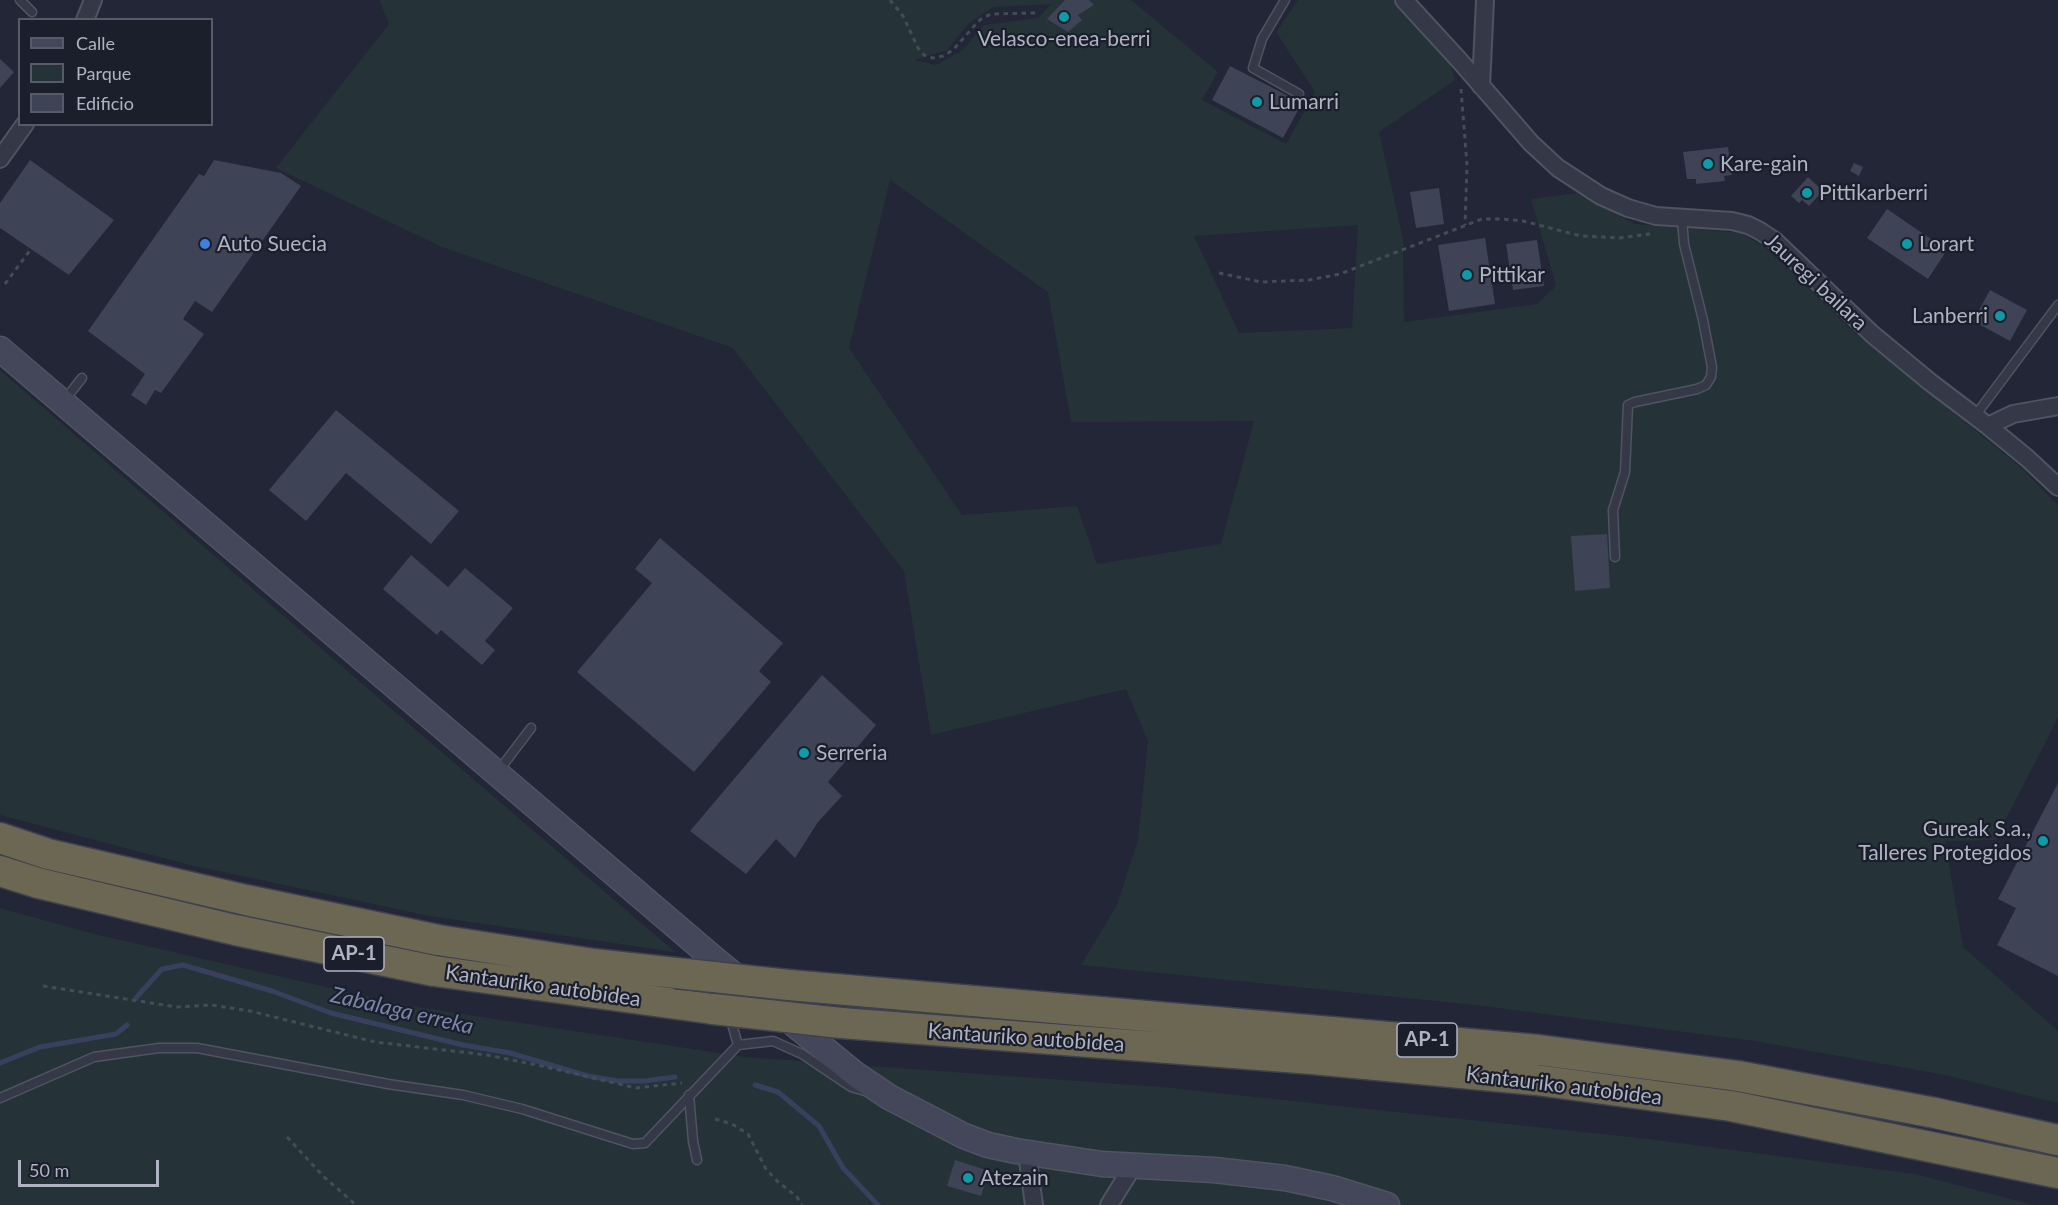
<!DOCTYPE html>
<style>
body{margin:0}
#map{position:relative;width:2058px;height:1205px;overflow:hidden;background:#222636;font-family:Lato,sans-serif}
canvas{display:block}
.legend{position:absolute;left:18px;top:18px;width:195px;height:108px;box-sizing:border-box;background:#1b1e2b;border:2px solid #575a68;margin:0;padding:8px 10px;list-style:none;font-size:18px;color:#b0b3c3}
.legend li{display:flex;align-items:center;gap:12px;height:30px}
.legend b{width:30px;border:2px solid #575a68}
.scale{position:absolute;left:18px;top:1160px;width:141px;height:27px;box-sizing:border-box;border:3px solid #b0b3c3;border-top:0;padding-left:8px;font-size:18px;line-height:21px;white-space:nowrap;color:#b0b3c3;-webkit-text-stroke:4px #1b1e2b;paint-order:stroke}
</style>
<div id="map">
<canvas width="2058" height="1205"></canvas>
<ul class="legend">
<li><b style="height:8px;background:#434759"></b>Calle</li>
<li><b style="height:16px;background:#253338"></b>Parque</li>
<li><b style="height:16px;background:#3e4356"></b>Edificio</li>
</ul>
<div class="scale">50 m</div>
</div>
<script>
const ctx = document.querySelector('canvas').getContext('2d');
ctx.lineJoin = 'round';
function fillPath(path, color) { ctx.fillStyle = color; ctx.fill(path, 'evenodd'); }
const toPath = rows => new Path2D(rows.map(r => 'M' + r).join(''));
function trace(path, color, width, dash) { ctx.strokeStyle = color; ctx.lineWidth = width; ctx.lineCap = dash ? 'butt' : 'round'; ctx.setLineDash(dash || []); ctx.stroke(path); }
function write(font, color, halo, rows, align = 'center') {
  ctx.font = font + ' Lato,sans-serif'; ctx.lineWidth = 4.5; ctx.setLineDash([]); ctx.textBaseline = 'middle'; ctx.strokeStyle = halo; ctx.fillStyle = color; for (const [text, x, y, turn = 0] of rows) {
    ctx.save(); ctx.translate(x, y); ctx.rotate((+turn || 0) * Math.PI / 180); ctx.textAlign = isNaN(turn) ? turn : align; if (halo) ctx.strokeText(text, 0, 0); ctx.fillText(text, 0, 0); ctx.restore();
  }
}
fillPath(toPath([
 [379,0,1131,0,1218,72,1202,100,1286,144,1315,92,1276,32,1298,0,1394,0,1449,59,1455,80,1379,132,1403,239,1404,322,1537,304,1556,286,1531,199,1577,193,1635,224,1741,233,1767,249,1855,333,2018,465,2058,505,2058,718,1995,840,1945,841,1963,947,2058,1031,2058,1103,1945,1075,1755,1041,1475,1005,1081,965,1117,905,1138,840,1148,741,1126,689,931,735,904,571,733,348,442,247,276,168,389,24],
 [1051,4,1038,18,984,25,963,50,936,65,915,60,947,50,970,22,994,7],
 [890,180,1048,292,1071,422,1254,421,1221,544,1097,564,1077,506,962,515,849,348],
 [1358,225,1352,328,1239,333,1194,236],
 [0,370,346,670,675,952,430,916,190,865,0,815],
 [0,908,94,934,410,1006,745,1057,1162,1087,1649,1139,1915,1174,2034,1205,0,1205]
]), '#253338');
trace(toPath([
 [136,998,162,969,183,965,272,991,331,1013,463,1045,510,1053,588,1076,618,1081,645,1081,675,1077],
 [0,1063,40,1047,116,1034,127,1025],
 [755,1085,778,1092,819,1126,843,1168,878,1205]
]), '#38405e', 5);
fillPath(toPath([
 [1065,0,1089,0,1094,5,1078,15,1082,20,1068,32,1047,19],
 [0,59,14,72,0,88],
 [1230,66,1302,103,1283,138,1212,100],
 [1728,147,1732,175,1724,176,1725,181,1696,184,1696,179,1687,179,1683,152],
 [30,160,114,220,69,275,0,228,0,203],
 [214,160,281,173,301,186,212,312,195,301,183,319,204,334,161,393,155,390,146,405,131,395,145,374,88,331,199,174,204,176],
 [1854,163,1863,167,1859,176,1850,171],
 [1808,177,1823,191,1809,206,1802,200,1799,203,1791,196],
 [1439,188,1444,224,1416,228,1410,192],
 [1887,209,1947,250,1928,279,1867,238],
 [1485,238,1495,304,1449,311,1438,245],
 [1537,240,1544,286,1513,290,1506,244],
 [1990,290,2027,310,2010,341,1973,321],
 [336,410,459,511,431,544,346,473,306,521,269,490],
 [1607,534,1610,588,1575,591,1571,536],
 [660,538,783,643,759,671,771,682,694,772,577,672,652,583,635,569],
 [411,555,448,587,465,568,513,608,485,641,495,650,482,665,441,630,437,635,383,589],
 [822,675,876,725,828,782,842,796,818,822,795,858,776,839,746,874,690,831],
 [2058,783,2058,976,1997,945,2016,908,1998,899],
 [955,1160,989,1171,981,1196,947,1186]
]), '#3e4356');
const lane = toPath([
 [20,0,32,12],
 [1285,0,1262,39,1253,68,1299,94],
 [63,402,82,378],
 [1975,416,2058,305],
 [1615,557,1613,510,1625,472,1628,405,1635,402,1697,389,1706,385,1711,377,1712,367,1703,320,1684,244,1682,219],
 [497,773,531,728],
 [730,1017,738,1045],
 [689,1095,693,1141,697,1160],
 [0,1098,94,1057,159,1048,197,1048,388,1084,463,1095,522,1109,633,1144,645,1143,738,1045,773,1041,802,1054,851,1087,865,1091]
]);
const street = toPath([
 [1404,0,1459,60,1531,143,1558,168,1601,196,1628,208,1656,216,1732,221,1748,225,1760,231,1775,241,1872,334,1930,382,1988,426,2027,458,2058,487],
 [85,20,93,0],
 [1481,86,1485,0],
 [0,159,25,124],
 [1988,426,2013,414,2058,406],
 [1027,1153,1034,1205],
 [1109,1205,1133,1166]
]);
const secondary = toPath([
 [0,349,712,957,855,1074,889,1097,964,1136,988,1145,1016,1151,1102,1164,1214,1170,1285,1178,1332,1188,1387,1205]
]);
const highway = toPath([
 [0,838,48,854,246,900,438,940,594,964,676,973],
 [0,871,38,883,235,930,434,971,713,1009],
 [789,985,1539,1050,1738,1076,1935,1113,2058,1140],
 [841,1023,1312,1059,1536,1080,1731,1106,2058,1173]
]);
trace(lane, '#505361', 11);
trace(street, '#505361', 20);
trace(secondary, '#505361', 27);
trace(highway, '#3d404e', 33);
trace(toPath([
 [890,0,903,16,918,48,924,55,933,58,943,56,953,50,975,25,981,19,991,14,1036,13],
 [1461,89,1467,165,1465,225],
 [1219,273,1261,282,1309,280,1340,274,1482,219,1501,219,1523,221,1581,236,1619,238,1650,234],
 [5,284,31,249],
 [43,986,177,1007,211,1005,250,1011,375,1042,487,1055,542,1066,636,1088,682,1083],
 [715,1119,732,1124,748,1134,766,1169,777,1181,797,1197,802,1205],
 [287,1137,323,1176,356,1205]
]), '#414e55', 3, [4.5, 4.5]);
trace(lane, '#353947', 8);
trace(street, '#353947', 16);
trace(secondary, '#434759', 24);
trace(highway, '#6c6753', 30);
const highwayBridge = toPath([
 [676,973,789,985],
 [713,1009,841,1023]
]);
trace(highwayBridge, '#3d404e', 33, []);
trace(highwayBridge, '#6c6753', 30);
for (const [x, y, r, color] of [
 [1064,17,6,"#0f9aa8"],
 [1257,102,6,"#0f9aa8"],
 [1708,164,6,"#0f9aa8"],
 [1807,193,6,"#0f9aa8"],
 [205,244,6,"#3f7fe0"],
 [1907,244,6,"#0f9aa8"],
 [1467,275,6,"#0f9aa8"],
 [2000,316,6,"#0f9aa8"],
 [804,753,6,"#0f9aa8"],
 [2043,841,6,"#0f9aa8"],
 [968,1178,6,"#0f9aa8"]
]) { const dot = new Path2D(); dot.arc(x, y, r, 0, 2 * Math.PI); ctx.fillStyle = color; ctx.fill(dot); trace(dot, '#1b1e2b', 2); }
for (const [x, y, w] of [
 [354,954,60],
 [1427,1040,60]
]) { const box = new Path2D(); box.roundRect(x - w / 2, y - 17, w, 34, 4.5); ctx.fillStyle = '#1b1e2b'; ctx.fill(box); trace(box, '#b0b3c3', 1.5); }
write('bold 20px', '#b0b3c3', null, [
 ["AP-1",354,954],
 ["AP-1",1427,1040]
]);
write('21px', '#b0b3c3', '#1b1e2b', [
 ["Velasco-enea-berri",1064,39,"center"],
 ["Lumarri",1269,102],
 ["Kare-gain",1720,164],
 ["Pittikarberri",1819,193],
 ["Auto Suecia",217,244],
 ["Lorart",1919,244],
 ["Pittikar",1479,275],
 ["Lanberri",1988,316,"right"],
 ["Serreria",816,753],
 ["Gureak S.a.,",2031,829,"right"],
 ["Talleres Protegidos",2031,853,"right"],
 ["Atezain",980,1178]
], 'left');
write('21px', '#b0b3c3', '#1b1e2b', [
 ["Jauregi bailara",1816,282,43],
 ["Kantauriko autobidea",543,986,8],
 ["Kantauriko autobidea",1026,1038,4],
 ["Kantauriko autobidea",1564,1086,7]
]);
write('italic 22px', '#7a85aa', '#1b1e2b', [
 ["Zabalaga erreka",402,1011,13]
]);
</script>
